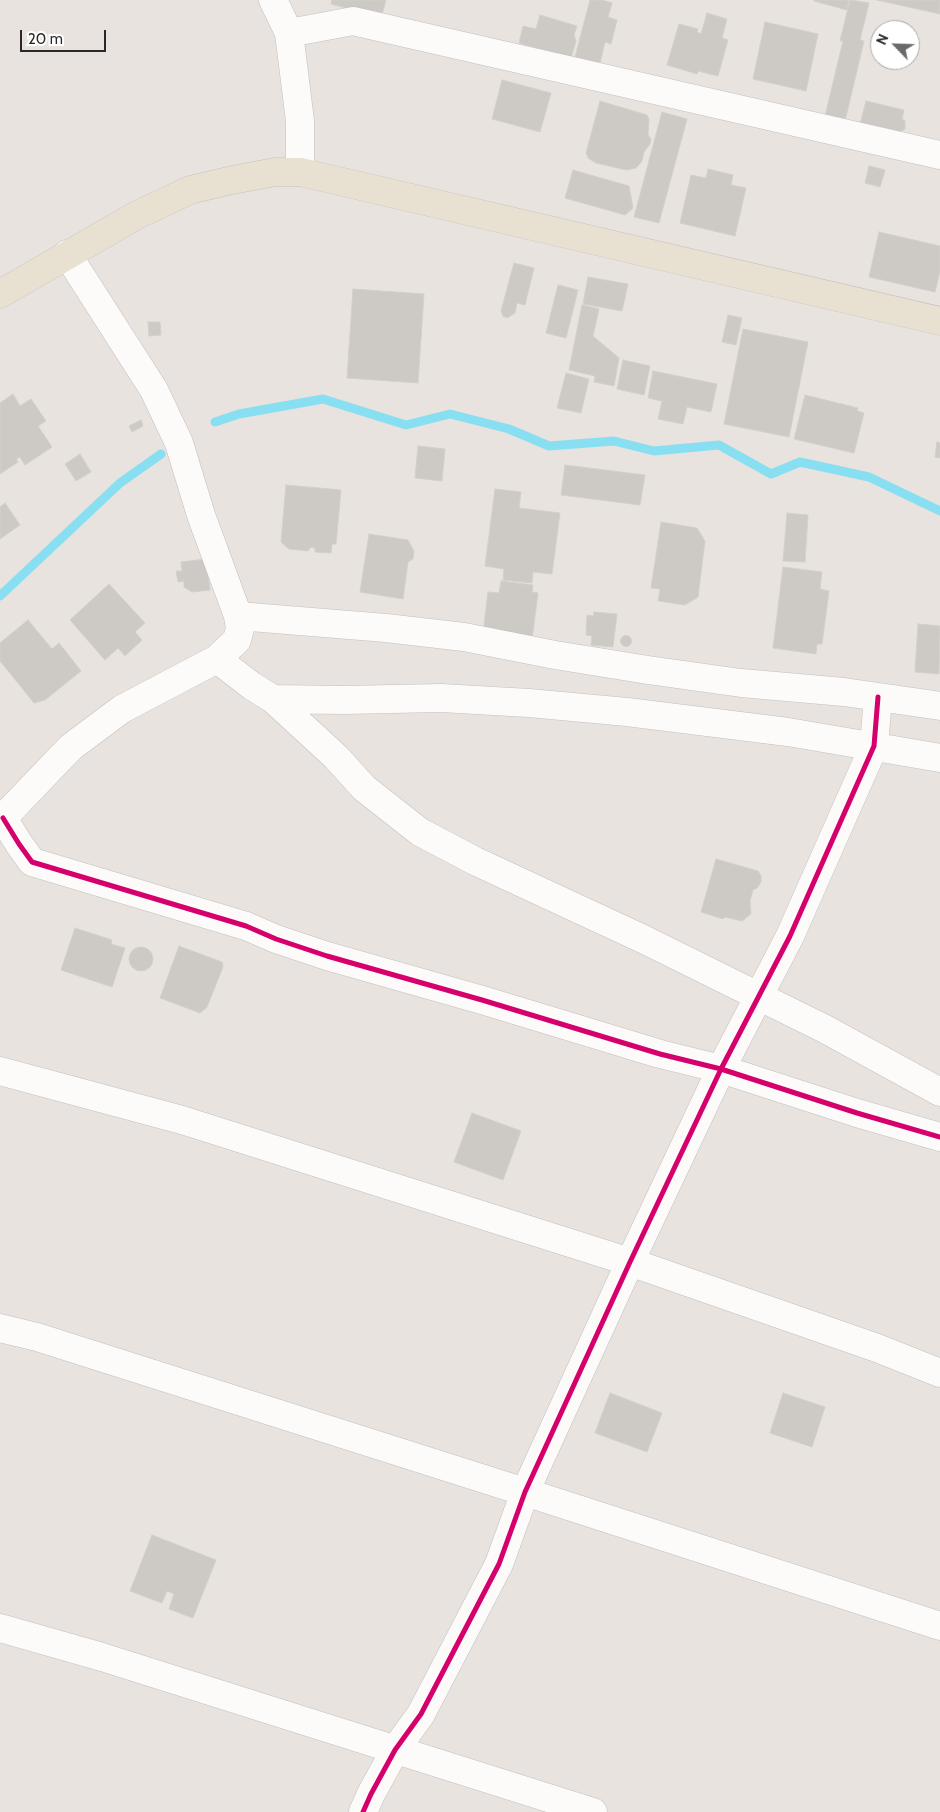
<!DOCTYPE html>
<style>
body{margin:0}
#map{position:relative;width:940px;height:1812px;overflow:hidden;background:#e8e3de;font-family:Cabin,sans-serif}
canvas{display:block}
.north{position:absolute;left:870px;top:20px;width:50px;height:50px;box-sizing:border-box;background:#fff;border:1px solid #a9a9a9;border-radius:50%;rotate:294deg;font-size:14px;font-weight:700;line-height:20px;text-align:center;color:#292929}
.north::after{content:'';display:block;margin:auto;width:18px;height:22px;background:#6c6a68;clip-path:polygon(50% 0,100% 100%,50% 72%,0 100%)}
.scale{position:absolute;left:20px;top:30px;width:86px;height:22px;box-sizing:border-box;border:2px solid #292929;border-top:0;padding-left:6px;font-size:15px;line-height:18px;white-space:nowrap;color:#292929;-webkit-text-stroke:4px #fff;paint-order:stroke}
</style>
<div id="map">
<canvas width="940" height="1812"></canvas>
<div class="north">N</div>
<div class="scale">20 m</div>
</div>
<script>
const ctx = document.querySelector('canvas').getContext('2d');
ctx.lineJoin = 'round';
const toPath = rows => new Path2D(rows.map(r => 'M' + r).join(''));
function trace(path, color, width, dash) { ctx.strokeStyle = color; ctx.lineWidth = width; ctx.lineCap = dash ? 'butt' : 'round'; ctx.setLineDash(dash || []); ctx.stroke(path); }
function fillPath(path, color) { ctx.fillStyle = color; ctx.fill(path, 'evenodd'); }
trace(toPath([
 [215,422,239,414,323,399,406,425,450,414,509,429,549,446,614,441,654,451,719,445,771,474,800,462,869,477,940,511],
 [0,596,120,483,161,454]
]), '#89dff2', 9);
const building = toPath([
 [332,0,386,0,382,15,376,16,331,4,332,0],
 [590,0,602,0,612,3,608,17,617,20,611,44,605,42,600,63,575,57,590,0],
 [814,0,849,0,847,10,814,1,814,0],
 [850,0,869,3,860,40,864,41,845,121,825,116,843,41,840,41,850,0],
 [877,0,940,0,940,14,877,0],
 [707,13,727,19,722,38,728,40,718,76,698,71,697,74,667,65,679,24,698,29,697,32,701,34,707,13],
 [540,15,577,26,574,35,576,41,571,58,519,43,523,26,536,29,540,15],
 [765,22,818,34,806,91,753,79,765,22],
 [502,80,551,93,540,132,492,119,502,80],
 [600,101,647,115,649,119,648,135,651,139,650,144,644,152,642,161,636,168,626,170,596,163,588,158,586,153,600,101],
 [866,101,904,110,902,119,905,121,905,129,898,133,860,124,866,101],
 [662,112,687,119,659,223,634,217,662,112],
 [869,166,885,170,880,187,865,183,869,166],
 [708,169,733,175,731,185,746,188,735,236,680,223,691,175,706,178,708,169],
 [573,170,629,186,633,208,625,215,565,198,573,170],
 [879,232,940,246,940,271,935,292,869,277,879,232],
 [514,263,534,268,525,305,517,303,515,313,507,318,503,316,501,311,514,263],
 [588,277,628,284,622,311,583,304,588,277],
 [558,285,578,290,566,338,546,333,558,285],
 [353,289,424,294,418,383,347,378,353,289],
 [582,305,599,309,593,336,619,358,614,386,594,382,595,376,569,370,582,305],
 [728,315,742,318,736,345,722,342,728,315],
 [148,322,160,322,161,335,149,336,148,322],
 [743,329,808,342,789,437,724,424,743,329],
 [623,360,650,366,644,395,617,389,623,360],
 [653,371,717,384,711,412,687,407,683,424,658,419,662,401,648,398,653,371],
 [566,373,589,379,581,413,557,408,566,373],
 [13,394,20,406,31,399,46,421,38,426,52,447,25,465,20,457,16,459,18,462,0,474,0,403,13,394],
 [805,395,858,408,857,411,864,413,854,453,794,439,805,395],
 [141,420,143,426,132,432,129,426,141,420],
 [937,442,940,443,940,458,935,457,937,442],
 [418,446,445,449,442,481,415,478,418,446],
 [80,454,91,472,76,481,65,464,80,454],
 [565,465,645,475,640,505,561,495,565,465],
 [286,485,341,490,336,544,332,544,331,553,315,552,315,548,311,547,308,551,289,549,281,542,286,485],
 [495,489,521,492,519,508,560,513,552,574,533,572,532,583,503,580,504,569,485,566,495,489],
 [5,503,20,525,0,539,0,507,5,503],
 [787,513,808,515,805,562,783,561,787,513],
 [661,522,697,528,705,541,698,597,685,605,658,601,660,589,651,588,661,522],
 [369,534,408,540,414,551,413,559,408,562,403,599,360,592,369,534],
 [206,559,210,590,192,592,184,587,184,581,178,582,176,571,182,571,181,562,206,559],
 [783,567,822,572,820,589,829,591,822,644,817,644,816,654,773,648,783,567],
 [501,581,533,585,532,592,538,593,532,640,483,633,488,592,499,593,501,581],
 [109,584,145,623,135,632,142,640,125,656,118,648,105,660,70,620,109,584],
 [594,612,617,614,613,647,591,645,592,636,586,635,587,615,593,616,594,612],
 [28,620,52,649,59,643,81,671,45,700,34,703,0,661,0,643,28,620],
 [918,624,940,626,939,674,915,672,918,624],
 '620.5 641a5.5 5.5 0 1 1 11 0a5.5 5.5 0 1 1-11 0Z',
 [716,859,758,871,761,876,761,882,757,888,753,890,750,901,751,914,742,921,725,917,723,919,701,912,716,859],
 [75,928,112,940,111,944,125,948,112,987,61,970,75,928],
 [179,946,222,962,223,967,207,1007,200,1013,160,998,179,946],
 '129 959a12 12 0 1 1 24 0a12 12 0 1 1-24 0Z',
 [472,1113,521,1131,503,1180,454,1162,472,1113],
 [610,1393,662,1413,647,1452,595,1433,610,1393],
 [783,1393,825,1407,812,1447,770,1433,783,1393],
 [152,1535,216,1560,193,1618,169,1609,174,1594,167,1591,162,1603,130,1591,152,1535]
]);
fillPath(building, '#cdc9c5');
trace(building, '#d3cfca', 1);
const minor = toPath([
 [273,0,289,33,300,121,300,172],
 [289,33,353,21,940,155],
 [238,616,386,628,464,637,555,655,648,670,741,683,844,692,940,706],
 [217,659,252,686,273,699,336,757,364,788,420,832,475,861,643,939,825,1029,940,1092],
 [273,699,344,700,441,698,529,703,627,712,788,732,940,758],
 [3,818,19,844,32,862,246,926,276,939,327,956,482,1000,660,1054,721,1069,857,1113,940,1137],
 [0,821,71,747,122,709,217,659,237,640,240,628,238,616,201,515,179,443,154,390,67,254],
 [0,1071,182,1120,630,1262,877,1348,940,1373],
 [0,1328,37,1337,525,1492,940,1626],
 [0,1628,102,1657,593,1812],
 [363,1812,371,1794,395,1750,421,1714,499,1564,525,1492,630,1262,721,1069,790,936,874,746,878,697]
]);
const major = toPath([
 [0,294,137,215,190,190,232,180,275,172,300,172,940,321]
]);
trace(minor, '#c1bfc0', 29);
trace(major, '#c4c2c0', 29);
trace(minor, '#fcfbfa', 28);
trace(major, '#e8e0d1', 28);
trace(toPath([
 [3,818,19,844,32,862,246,926,276,939,327,956,482,1000,660,1054,721,1069,857,1113,940,1137],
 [363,1812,371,1794,395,1750,421,1714,499,1564,525,1492,630,1262,721,1069,790,936,874,746,878,697]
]), '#d6006c', 5);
</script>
